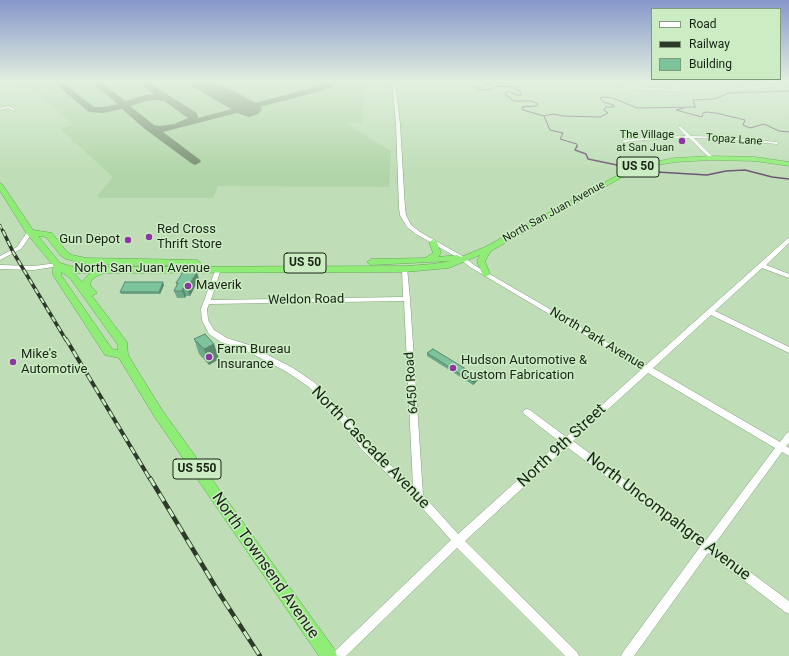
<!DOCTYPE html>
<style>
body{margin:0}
#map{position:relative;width:789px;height:656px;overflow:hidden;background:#bfdeb7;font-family:Roboto,sans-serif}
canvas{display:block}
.legend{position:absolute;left:651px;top:8px;width:130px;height:72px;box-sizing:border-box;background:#ccecc4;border:1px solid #849c7e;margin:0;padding:5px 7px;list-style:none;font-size:12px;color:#182315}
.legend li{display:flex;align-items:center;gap:8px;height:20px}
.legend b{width:20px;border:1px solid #849c7e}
</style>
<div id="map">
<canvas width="789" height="656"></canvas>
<ul class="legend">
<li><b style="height:5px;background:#fff"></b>Road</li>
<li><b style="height:5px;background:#2d3a29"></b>Railway</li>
<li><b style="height:11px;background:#7dc49d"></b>Building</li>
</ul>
</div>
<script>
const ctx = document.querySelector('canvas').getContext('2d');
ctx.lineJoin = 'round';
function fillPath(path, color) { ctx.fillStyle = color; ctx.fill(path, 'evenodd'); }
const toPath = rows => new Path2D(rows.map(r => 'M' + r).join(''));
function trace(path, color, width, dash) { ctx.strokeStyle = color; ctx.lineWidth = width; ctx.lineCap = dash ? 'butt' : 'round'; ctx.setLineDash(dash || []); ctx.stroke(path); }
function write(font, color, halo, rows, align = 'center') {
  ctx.font = font + ' Roboto,sans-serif'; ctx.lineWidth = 3; ctx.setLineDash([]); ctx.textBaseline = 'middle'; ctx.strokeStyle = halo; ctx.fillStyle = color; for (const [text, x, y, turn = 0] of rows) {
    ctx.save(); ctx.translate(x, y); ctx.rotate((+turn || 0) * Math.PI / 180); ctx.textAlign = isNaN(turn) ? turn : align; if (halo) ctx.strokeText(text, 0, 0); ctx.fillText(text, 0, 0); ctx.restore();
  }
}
fillPath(toPath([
 [14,81,365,81,362,123,345,123,391,151,389,187,218,186,213,198,100,198,97,196,113,177,60,129,73,125,34,88]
]), '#b1d5a8');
trace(toPath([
 [481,81,491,83,489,85,477,88,478,90,493,89,494,87,500,86,512,87,519,90,522,95,517,95,510,92,506,92,505,94,514,101,532,101,538,104,536,106,522,107,523,110,544,116,553,114,563,116,600,117,608,113,604,110,606,107,614,107,614,105,603,102,600,98,603,97,613,98,637,108,695,107],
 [695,107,693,100,714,99,729,93,789,91],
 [684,108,676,110,702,117,703,113,706,112,716,113,745,120,743,125,750,128,764,124,779,131,789,132],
 [544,116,550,130,563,133,560,139,577,144,577,147]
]), '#705676', 1);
trace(toPath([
 [577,146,575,150,586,154,588,159,617,165],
 [657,172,707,175,726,171,745,170,772,177,789,179]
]), '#705676', 1.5);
fillPath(toPath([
 [52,81,61,81,94,107,103,107,118,104,90,81,99,81,126,101,145,95,154,94,136,81,146,81,197,113,198,118,319,86,323,84,325,81,333,81,330,88,325,90,163,132,199,159,201,161,199,163,195,165,191,163,145,129,122,109,103,113,89,112,52,81],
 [156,100,164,101,188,118,174,124,160,126,154,125,130,106,146,101,156,100]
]), '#768c70');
fillPath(toPath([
 [188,81,215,81,258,104,262,109,258,114,249,117,240,114,191,86,188,81]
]), '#768c70');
const minor = toPath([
 [392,81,395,81,400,124,405,208,406,215,411,225,420,232,464,257,474,265,646,365,759,264,787,239,789,238,789,243,766,265,789,274,789,278,762,268,715,311,789,347,789,353,711,315,653,368,780,442,786,434,789,432,789,443,786,446,789,448,789,456,782,452,714,545,789,601,789,614,785,612,708,553,634,656,621,656,623,652,700,547,567,447,465,541,577,652,579,656,565,656,457,548,346,656,332,656,334,652,451,540,415,500,362,450,334,413,309,387,287,372,243,349,221,342,209,334,202,320,201,309,216,268,218,267,221,269,211,300,403,297,402,269,405,267,407,268,410,299,423,495,458,534,560,442,524,414,523,412,524,410,527,409,530,410,566,437,642,369,470,267,460,259,416,234,407,227,400,215,399,208,396,124,392,81],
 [404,301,413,486,368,444,340,409,315,383,293,368,249,345,227,338,214,330,208,320,207,309,209,304,404,301],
 [648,373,775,448,706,540,573,441,648,373],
 [618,81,622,81,634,87,676,89,668,81,672,81,681,90,679,91,633,89,618,81],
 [789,84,789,86,736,90,734,89,736,88,789,84],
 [9,106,16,110,14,111,8,108,0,110,0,108,9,106],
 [680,126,691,136,725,137,777,142,779,143,777,144,725,139,694,138,713,157,713,159,711,159,689,138,655,139,624,142,622,141,624,140,655,137,686,136,678,127,680,126],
 [30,230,33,232,21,249,0,260,0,256,17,247,28,231,30,230],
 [57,263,60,265,59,266,34,270,0,269,0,265,34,266,57,263]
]);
const highway = toPath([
 [711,156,755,157,789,162,789,166,755,161,711,160,675,162,647,167,624,176,491,251,485,261,490,274,486,277,482,274,477,261,480,255,449,268,405,272,104,273,95,277,91,281,90,285,97,293,92,296,127,342,128,355,162,410,335,650,337,656,319,656,154,416,119,358,105,355,53,275,53,265,27,234,0,191,0,183,2,184,33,230,52,233,67,252,72,255,86,258,197,260,201,263,197,266,86,264,66,259,61,256,46,237,38,236,60,263,74,267,405,266,433,264,451,261,371,265,367,262,371,259,425,258,433,253,429,242,433,240,437,242,441,253,438,257,457,255,461,257,485,247,620,174,643,164,675,158,711,156],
 [61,272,70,278,118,345,118,350,112,349,61,275,61,272],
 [74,273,90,273,82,282,74,273]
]);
trace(minor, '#819e79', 1);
trace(highway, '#65a655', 1);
fillPath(minor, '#fff');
fillPath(highway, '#8fec77');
const railFar3 = toPath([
 [0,225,3,232]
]);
const railFar2 = toPath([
 [3,231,13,252,66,340]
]);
const railFar1 = toPath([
 [66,339,150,479]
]);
const rail = toPath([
 [150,478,221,596,260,656]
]);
trace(railFar3, '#2d3a29', 2.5);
trace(railFar2, '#2d3a29', 3.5);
trace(railFar1, '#2d3a29', 4);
trace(rail, '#2d3a29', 4.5);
trace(railFar3, '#ccecc4', 1.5, [4]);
trace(railFar2, '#ccecc4', 2, [5.5]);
trace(railFar1, '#ccecc4', 2.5, [7]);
trace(rail, '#ccecc4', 3, [9]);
fillPath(toPath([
 [199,279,190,296,186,296,185,298,177,298,174,291,177,285,176,283],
 [164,285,160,294,121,294,120,292],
 [194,339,214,344,219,359,209,365,199,354],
 [427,353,479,379,473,385,427,356]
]), '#6ca987');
fillPath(toPath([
 [197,272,199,279,190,296,187,288],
 [163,282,164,285,160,294,159,292],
 [183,288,186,296,185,298,182,291],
 [214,344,219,359,209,365,204,349],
 [479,377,479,379,473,385,473,382]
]), '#58896e');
const building = toPath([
 [183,272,197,272,187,288,183,288,182,291,174,291,178,283,176,283,183,272],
 [125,282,163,282,159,292,120,292,125,282],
 [205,334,214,344,204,349,194,339,205,334],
 [433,349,479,377,473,382,427,353,433,349]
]);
fillPath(building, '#7dc49d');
trace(building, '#58896e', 1);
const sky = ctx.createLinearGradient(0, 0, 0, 173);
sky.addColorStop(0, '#8797cb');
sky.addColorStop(0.47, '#e2f0df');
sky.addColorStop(1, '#e2f0df00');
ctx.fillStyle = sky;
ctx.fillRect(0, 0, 789, 173);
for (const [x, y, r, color] of [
 [682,141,4,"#8d35a2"],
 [149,237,4,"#8d35a2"],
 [128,240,4,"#8d35a2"],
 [188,286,4,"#8d35a2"],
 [209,357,4,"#8d35a2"],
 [13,362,4,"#8d35a2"],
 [453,368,4,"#8d35a2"]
]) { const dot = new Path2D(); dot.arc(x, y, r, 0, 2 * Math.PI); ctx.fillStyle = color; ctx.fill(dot); trace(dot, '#ccecc4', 1.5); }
write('11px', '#182315', '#ccecc4', [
 ["The Village",674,135],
 ["at San Juan",674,148]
], 'right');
write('11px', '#182315', '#ccecc4', [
 ["Topaz Lane",734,140,4],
 ["North San Juan Avenue",554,212,-29]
]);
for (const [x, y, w] of [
 [638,167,42],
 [305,263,42],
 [197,469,48]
]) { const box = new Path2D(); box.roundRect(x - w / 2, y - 10, w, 20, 3); ctx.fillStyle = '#ccecc4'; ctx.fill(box); trace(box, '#182315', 1); }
write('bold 12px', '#182315', null, [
 ["US 50",638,167],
 ["US 50",305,263],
 ["US 550",197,469]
]);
write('13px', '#182315', '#ccecc4', [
 ["Red Cross",157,230],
 ["Thrift Store",157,245],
 ["Gun Depot",120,240,"right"],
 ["Maverik",196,286],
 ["Farm Bureau",217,350],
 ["Insurance",217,365],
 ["Mike's",21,355],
 ["Automotive",21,370],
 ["Hudson Automotive &",461,361],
 ["Custom Fabrication",461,376]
], 'left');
write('13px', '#182315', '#ccecc4', [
 ["North San Juan Avenue",142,269],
 ["Weldon Road",306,300,-1],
 ["North Park Avenue",597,339,31],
 ["6450 Road",412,383,-94]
]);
write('16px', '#182315', '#ccecc4', [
 ["North 9th Street",562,446,-43],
 ["North Cascade Avenue",370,448,46],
 ["North Uncompahgre Avenue",668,517,37],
 ["North Townsend Avenue",265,566,55]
]);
</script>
